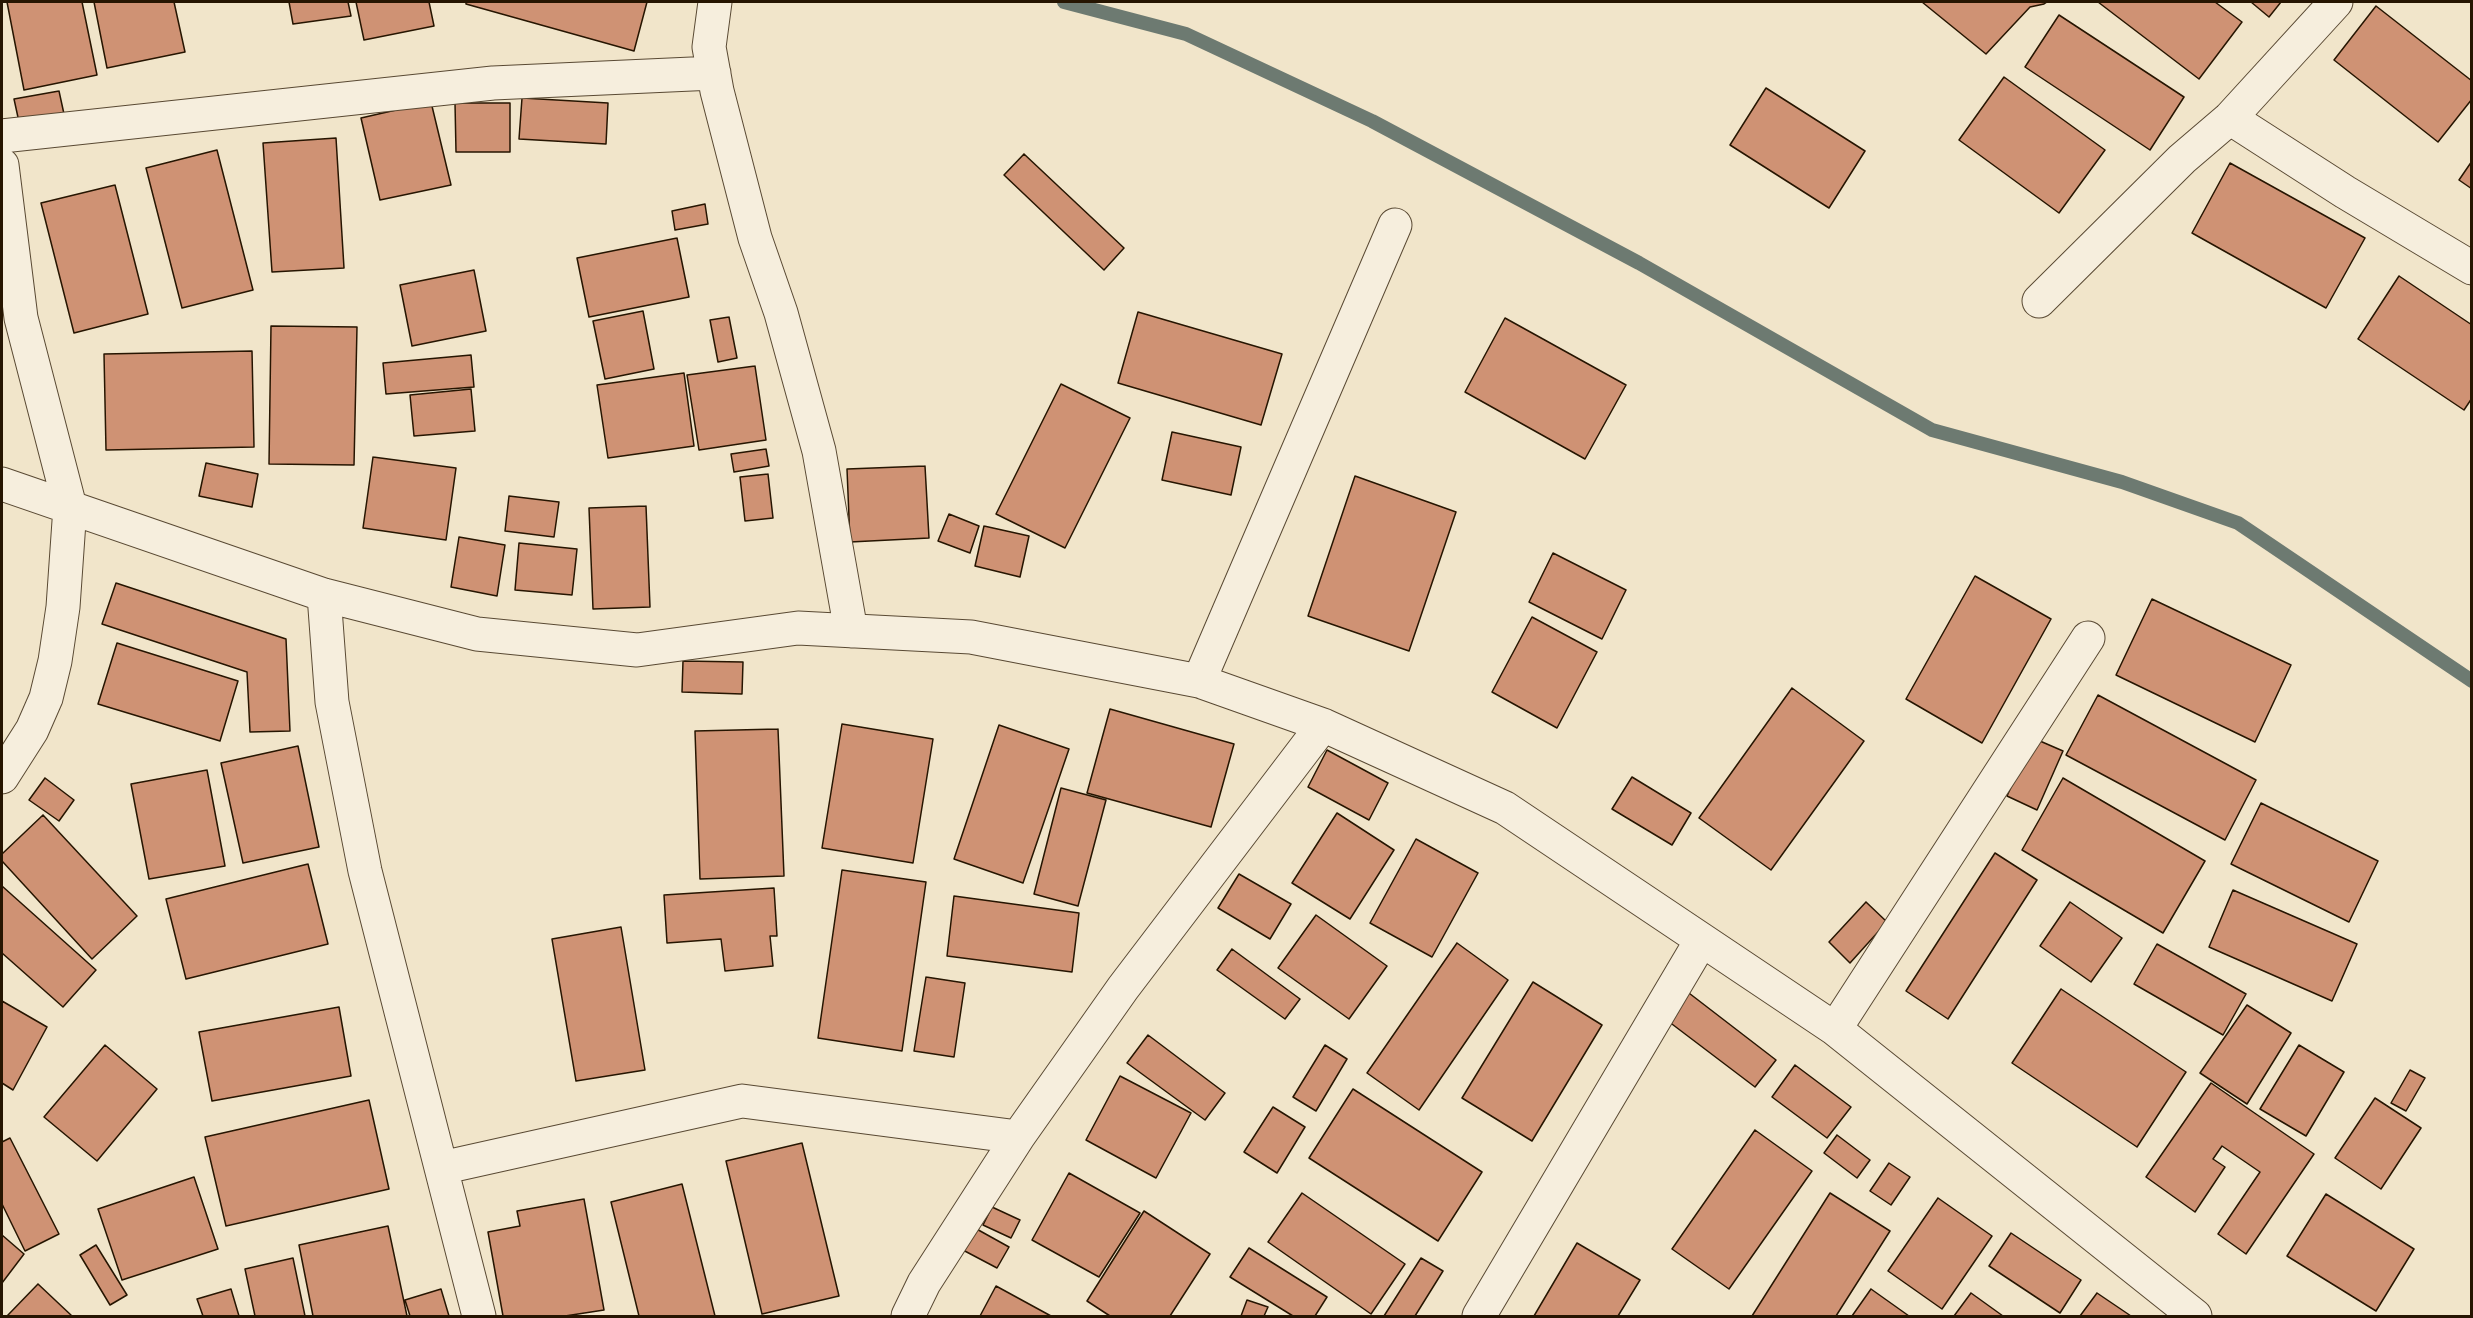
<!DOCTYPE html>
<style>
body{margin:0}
#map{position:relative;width:2473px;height:1318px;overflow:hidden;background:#f1e5ca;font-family:Cardo,serif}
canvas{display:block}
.frame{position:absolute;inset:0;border:3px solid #261501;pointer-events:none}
</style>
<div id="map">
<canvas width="2473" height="1318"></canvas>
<div class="frame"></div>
</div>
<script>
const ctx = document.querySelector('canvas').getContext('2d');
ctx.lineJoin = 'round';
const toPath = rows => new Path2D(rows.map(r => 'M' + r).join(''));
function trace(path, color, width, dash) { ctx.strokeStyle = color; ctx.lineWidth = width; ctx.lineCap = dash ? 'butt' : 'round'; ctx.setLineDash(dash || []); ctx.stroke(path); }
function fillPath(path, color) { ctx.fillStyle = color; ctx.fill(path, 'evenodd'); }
trace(toPath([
 [1064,2,1186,34,1372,121,1639,263,1932,430,2122,482,2238,523,2472,681]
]), '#6d7a71', 14);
const building = toPath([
 [7,2,82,2,97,75,24,90,7,2],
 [94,2,174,2,185,52,107,68,94,2],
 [289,2,348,2,351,16,293,24,289,2],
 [356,2,429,2,434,26,364,40,356,2],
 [466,2,647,2,634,51,466,4,466,2],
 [1922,2,2047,2,2044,4,2030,7,1986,54,1922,2],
 [2098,2,2215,2,2242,22,2199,79,2098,2],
 [2251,2,2281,2,2269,17,2251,2],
 [2376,6,2472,81,2472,99,2438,142,2334,60,2376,6],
 [2059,15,2184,97,2150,150,2025,67,2059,15],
 [2004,77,2105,150,2059,213,1959,140,2004,77],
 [1766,88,1865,151,1829,208,1730,145,1766,88],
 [59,91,64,114,19,122,14,99,59,91],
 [522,98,608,103,606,144,519,139,522,98],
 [431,102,451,185,380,200,361,118,431,102],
 [455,103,510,103,510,152,456,152,455,103],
 [336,138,344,268,272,272,263,143,336,138],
 [217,150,253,290,182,308,146,168,217,150],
 [1024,154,1124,248,1104,270,1004,175,1024,154],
 [2472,161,2472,189,2459,180,2472,161],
 [2230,163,2365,238,2326,308,2192,233,2230,163],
 [115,185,148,314,74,333,41,203,115,185],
 [705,204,708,224,675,230,672,211,705,204],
 [677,238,689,297,589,317,577,258,677,238],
 [474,270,486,331,412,346,400,285,474,270],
 [2399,276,2472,325,2472,398,2464,410,2358,339,2399,276],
 [643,311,654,369,605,379,593,321,643,311],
 [1138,312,1282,354,1261,425,1118,383,1138,312],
 [729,317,737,358,718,362,710,320,729,317],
 [1505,318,1626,385,1585,459,1465,392,1505,318],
 [271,326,357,327,354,465,269,464,271,326],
 [252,351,254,447,106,450,104,354,252,351],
 [471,355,474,387,386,394,383,363,471,355],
 [755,366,766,440,699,450,687,375,755,366],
 [684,373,694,446,608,458,597,385,684,373],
 [1061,384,1130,418,1065,548,996,514,1061,384],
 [471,389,475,431,414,436,410,395,471,389],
 [1172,432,1241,447,1231,495,1162,480,1172,432],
 [766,449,769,466,734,472,731,454,766,449],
 [373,457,456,468,446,540,363,528,373,457],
 [206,463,258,474,252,507,199,496,206,463],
 [925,466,929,538,850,542,847,469,925,466],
 [768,474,773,518,745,521,740,477,768,474],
 [1355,476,1456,512,1409,651,1308,616,1355,476],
 [509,496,559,502,554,537,505,531,509,496],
 [646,506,650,607,593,609,589,508,646,506],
 [949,514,979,526,970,553,938,541,949,514],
 [984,526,1029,536,1020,577,975,566,984,526],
 [459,537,505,545,497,596,451,587,459,537],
 [519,543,577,549,572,595,515,590,519,543],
 [1553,553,1626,590,1602,639,1529,602,1553,553],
 [1975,576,2051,619,1982,743,1906,699,1975,576],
 [116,583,286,639,290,731,250,732,247,672,102,624,116,583],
 [2152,599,2291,665,2255,742,2116,675,2152,599],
 [1532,617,1597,652,1557,728,1492,692,1532,617],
 [117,643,238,681,220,741,98,704,117,643],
 [683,661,743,662,742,694,682,692,683,661],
 [1792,688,1864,741,1771,870,1699,818,1792,688],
 [2098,695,2256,780,2225,840,2066,755,2098,695],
 [1110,709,1234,744,1211,827,1087,793,1110,709],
 [842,724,933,739,913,863,822,848,842,724],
 [999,725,1069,749,1023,883,954,859,999,725],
 [778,729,784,876,700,879,695,731,778,729],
 [2033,738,2063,751,2037,810,2007,796,2033,738],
 [298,746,319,847,243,863,221,763,298,746],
 [1327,750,1388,783,1369,820,1308,787,1327,750],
 [207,770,225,866,149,879,131,784,207,770],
 [1632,777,1691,813,1672,845,1612,809,1632,777],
 [45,778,74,800,59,821,29,800,45,778],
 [2063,778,2205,861,2163,933,2022,850,2063,778],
 [1061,788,1106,800,1078,906,1034,894,1061,788],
 [2261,803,2378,861,2349,922,2231,864,2261,803],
 [1337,813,1394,850,1350,919,1292,883,1337,813],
 [43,815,137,916,92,959,2,861,2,854,43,815],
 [1416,839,1478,873,1432,957,1370,923,1416,839],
 [1995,853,2037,880,1948,1019,1906,991,1995,853],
 [308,864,328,944,186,979,166,899,308,864],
 [842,870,926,882,902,1051,818,1038,842,870],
 [1239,874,1291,904,1270,939,1218,908,1239,874],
 [2,886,96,970,63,1007,2,953,2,886],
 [774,888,777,936,770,936,773,966,725,971,721,939,667,943,664,895,774,888],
 [2233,890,2357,944,2332,1001,2209,947,2233,890],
 [954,896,1079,913,1072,972,947,956,954,896],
 [1866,902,1887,922,1850,963,1829,942,1866,902],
 [2070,902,2122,938,2091,982,2040,946,2070,902],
 [1316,915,1387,966,1349,1019,1278,968,1316,915],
 [621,927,645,1070,576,1081,552,939,621,927],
 [1457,943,1508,980,1419,1110,1367,1073,1457,943],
 [2157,944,2246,994,2223,1035,2134,984,2157,944],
 [1232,949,1300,999,1285,1019,1217,970,1232,949],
 [926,977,965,983,954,1057,914,1051,926,977],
 [1533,982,1602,1025,1532,1141,1462,1098,1533,982],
 [2061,989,2186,1072,2137,1147,2012,1063,2061,989],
 [1685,990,1776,1060,1755,1087,1664,1018,1685,990],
 [2,1001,47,1027,13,1090,2,1083,2,1001],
 [2247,1005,2291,1033,2247,1104,2200,1073,2247,1005],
 [339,1007,351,1076,212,1101,199,1032,339,1007],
 [1148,1035,1225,1093,1205,1120,1127,1063,1148,1035],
 [105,1045,157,1089,97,1161,44,1117,105,1045],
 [1325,1045,1347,1059,1316,1111,1293,1097,1325,1045],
 [2299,1045,2344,1072,2306,1136,2260,1109,2299,1045],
 [1795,1065,1851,1107,1827,1138,1772,1097,1795,1065],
 [2410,1070,2425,1078,2406,1111,2391,1103,2410,1070],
 [1120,1076,1191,1113,1156,1178,1086,1140,1120,1076],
 [2211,1083,2314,1154,2246,1254,2218,1234,2260,1172,2222,1146,2213,1159,2225,1167,2195,1212,2146,1177,2211,1083],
 [1353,1089,1482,1172,1438,1241,1309,1158,1353,1089],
 [2375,1098,2421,1128,2381,1189,2335,1158,2375,1098],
 [369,1100,389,1189,226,1226,205,1137,369,1100],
 [1273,1107,1305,1127,1277,1173,1244,1152,1273,1107],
 [1755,1130,1812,1171,1729,1289,1672,1249,1755,1130],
 [1837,1135,1870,1160,1857,1178,1824,1153,1837,1135],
 [10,1138,59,1234,25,1251,2,1204,2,1142,10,1138],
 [802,1143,839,1296,762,1314,726,1161,802,1143],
 [1889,1163,1910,1177,1891,1205,1870,1191,1889,1163],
 [1069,1173,1140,1213,1099,1277,1032,1240,1069,1173],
 [194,1177,218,1249,122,1280,98,1209,194,1177],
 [682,1184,715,1316,639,1316,611,1202,682,1184],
 [1302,1193,1405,1264,1371,1314,1268,1242,1302,1193],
 [1830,1193,1890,1231,1836,1316,1752,1316,1830,1193],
 [2326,1194,2414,1249,2376,1311,2287,1256,2326,1194],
 [1938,1198,1992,1236,1942,1309,1888,1271,1938,1198],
 [584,1199,604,1310,565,1316,503,1316,488,1232,520,1226,517,1211,584,1199],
 [992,1207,1020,1220,1011,1238,983,1225,992,1207],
 [1144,1211,1210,1254,1170,1316,1110,1316,1087,1301,1144,1211],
 [388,1226,407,1316,313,1316,299,1245,388,1226],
 [973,1227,1009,1247,997,1268,961,1249,973,1227],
 [2011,1233,2081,1280,2060,1313,1989,1266,2011,1233],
 [2,1235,24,1254,2,1283,2,1235],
 [1577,1243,1640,1280,1618,1316,1534,1316,1577,1243],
 [96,1245,127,1295,110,1305,80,1255,96,1245],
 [1249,1248,1327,1297,1315,1316,1293,1316,1230,1277,1249,1248],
 [293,1258,305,1316,255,1316,245,1269,293,1258],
 [1421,1258,1443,1271,1415,1316,1384,1316,1421,1258],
 [38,1284,72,1316,7,1316,38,1284],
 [996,1286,1051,1316,980,1316,996,1286],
 [231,1289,239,1316,203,1316,197,1299,231,1289],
 [441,1289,449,1316,410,1316,405,1300,441,1289],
 [1871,1289,1909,1316,1852,1316,1871,1289],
 [1971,1293,2003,1316,1954,1316,1971,1293],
 [2097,1293,2131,1316,2080,1316,2097,1293],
 [1247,1300,1268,1307,1264,1316,1241,1316,1247,1300]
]);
fillPath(building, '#cf9274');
trace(building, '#261501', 1.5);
const street = toPath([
 [715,2,709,47,717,91,755,238,781,313,819,451,851,631],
 [2230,118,2345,192,2472,268],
 [2,136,493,83,714,73],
 [2,165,21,318,70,507,63,607,55,661,46,698,32,730,2,777],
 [2039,301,2182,159,2230,118,2336,2],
 [2,484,324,595,477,634,637,650,798,628,971,637,1199,681,1323,725,1505,808,1835,1029,2195,1316],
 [324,595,332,702,365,871,479,1316],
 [1199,681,1395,225],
 [1835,1029,2088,638],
 [441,1168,742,1101,1018,1137],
 [908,1316,924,1283,1018,1137,1123,988,1323,725],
 [1479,1316,1701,941]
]);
trace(street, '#594933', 35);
trace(street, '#f6eedd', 33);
</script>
